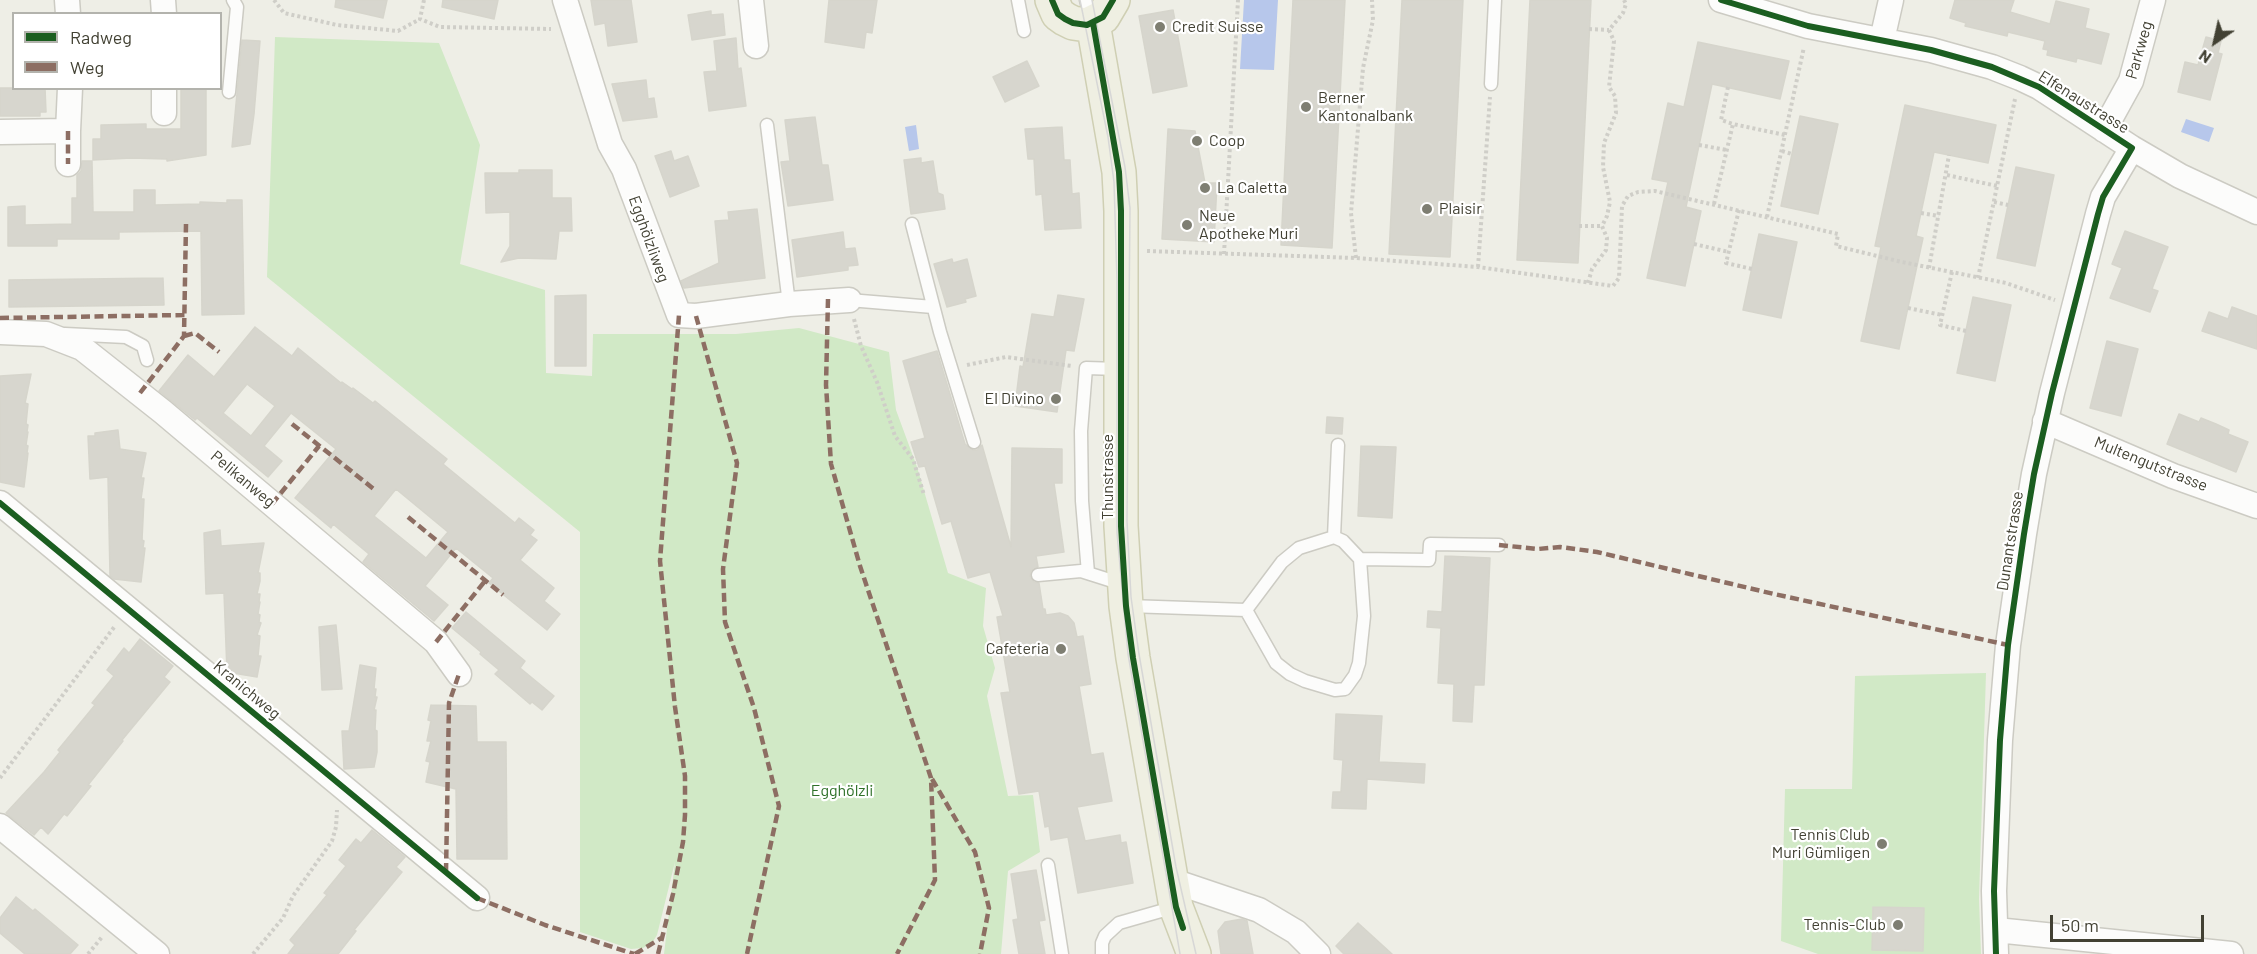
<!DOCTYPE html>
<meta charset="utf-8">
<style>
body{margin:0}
#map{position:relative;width:2257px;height:954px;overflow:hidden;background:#eeeee6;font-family:Barlow,sans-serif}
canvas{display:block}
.legend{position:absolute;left:12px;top:12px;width:210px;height:78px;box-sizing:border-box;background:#fff;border:2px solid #b3b3ad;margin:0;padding:8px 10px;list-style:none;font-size:18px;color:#424133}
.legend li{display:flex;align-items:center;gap:12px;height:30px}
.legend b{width:30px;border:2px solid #b3b3ad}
.north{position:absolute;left:2185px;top:12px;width:60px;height:60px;-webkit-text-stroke:4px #fff;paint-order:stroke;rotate:214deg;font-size:16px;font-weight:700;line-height:24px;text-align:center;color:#424133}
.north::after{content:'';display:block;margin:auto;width:21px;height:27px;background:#424133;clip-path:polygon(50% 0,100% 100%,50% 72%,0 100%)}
.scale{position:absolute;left:2050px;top:915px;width:154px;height:27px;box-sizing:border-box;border:3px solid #424133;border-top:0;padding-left:8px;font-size:18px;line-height:21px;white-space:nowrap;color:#424133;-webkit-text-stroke:4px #fff;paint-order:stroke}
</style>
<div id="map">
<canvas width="2257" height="954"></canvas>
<ul class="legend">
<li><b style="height:8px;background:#1b5e20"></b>Radweg</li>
<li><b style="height:8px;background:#8d6e63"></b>Weg</li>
</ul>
<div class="north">N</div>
<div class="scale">50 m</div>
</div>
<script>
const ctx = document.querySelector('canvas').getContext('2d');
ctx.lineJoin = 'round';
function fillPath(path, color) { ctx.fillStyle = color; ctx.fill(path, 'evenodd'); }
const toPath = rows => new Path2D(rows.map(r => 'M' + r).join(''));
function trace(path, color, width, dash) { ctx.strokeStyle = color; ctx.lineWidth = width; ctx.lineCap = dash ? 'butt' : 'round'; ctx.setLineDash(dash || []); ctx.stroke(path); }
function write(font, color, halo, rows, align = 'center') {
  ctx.font = font + ' Barlow,sans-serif'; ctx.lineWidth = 4.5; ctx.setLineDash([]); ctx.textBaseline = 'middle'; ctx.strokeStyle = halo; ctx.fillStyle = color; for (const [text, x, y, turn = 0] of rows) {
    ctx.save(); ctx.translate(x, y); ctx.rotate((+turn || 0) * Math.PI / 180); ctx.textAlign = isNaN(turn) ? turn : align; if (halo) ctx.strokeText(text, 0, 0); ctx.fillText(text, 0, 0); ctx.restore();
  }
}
fillPath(toPath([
 [275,37,439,43,480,145,460,264,545,290,546,373,592,376,593,334,736,334,799,328,889,352,896,410,917,467,948,573,986,588,983,626,995,668,987,696,1008,796,1033,795,1040,852,1008,871,1001,954,664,954,675,862,657,935,652,943,643,948,631,949,580,932,580,532,267,277],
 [1986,673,1979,899,1981,954,1818,954,1781,941,1785,789,1852,789,1855,676]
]), '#d1e9c6');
fillPath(toPath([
 [1244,0,1278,0,1274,70,1240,69],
 [2186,119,2214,128,2209,142,2181,132],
 [916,125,919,149,909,151,905,127]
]), '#b7c7eb');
const building = toPath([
 [336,0,387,0,383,18,335,7,336,0],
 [443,0,498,0,494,19,442,7,443,0],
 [591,0,631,0,637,42,608,46,605,23,595,25,591,0],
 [829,0,877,0,872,33,866,32,864,48,825,42,829,0],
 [1293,0,1345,0,1332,248,1281,245,1293,0],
 [1402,0,1463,0,1450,257,1389,254,1402,0],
 [1530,0,1591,0,1578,263,1517,260,1530,0],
 [1955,0,2014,0,2010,12,2050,24,2056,1,2089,9,2085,28,2109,34,2101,64,2077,58,2076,62,2047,55,2048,50,2043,49,2045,41,2008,32,2007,36,1965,26,1966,23,1950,18,1955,0],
 [1173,10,1187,86,1153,93,1139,16,1173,10],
 [711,11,711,15,723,14,725,35,692,40,688,15,711,11],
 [2206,37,2221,41,2218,53,2222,54,2210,100,2178,92,2185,62,2198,65,2206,37],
 [736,38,738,69,741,68,746,106,709,111,704,72,717,71,714,41,736,38],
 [242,40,260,41,254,114,250,144,232,147,242,40],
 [1698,42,1789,61,1780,99,1712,84,1686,207,1701,211,1685,286,1647,278,1668,182,1652,179,1668,103,1684,107,1698,42],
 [1027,61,1039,86,1005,102,993,77,1027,61],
 [646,80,648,99,654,98,657,117,623,121,612,84,646,80],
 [0,88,45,88,46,112,40,112,40,116,0,116,0,88],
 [181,88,206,88,206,155,167,161,167,159,131,158,93,160,93,139,101,139,101,125,146,124,146,129,181,129,181,88],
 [1905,105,1996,125,1988,163,1934,152,1916,236,1923,238,1899,349,1861,341,1881,247,1875,246,1905,105],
 [1800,116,1838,124,1818,214,1781,206,1800,116],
 [815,117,822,165,828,165,833,200,788,206,781,162,790,161,785,120,815,117],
 [1062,127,1064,160,1070,160,1072,194,1079,193,1081,228,1045,230,1042,194,1036,195,1034,159,1028,159,1025,129,1062,127],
 [1168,129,1195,131,1205,183,1217,183,1214,242,1162,239,1168,129],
 [671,151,674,161,688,156,699,186,670,197,655,156,671,151],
 [921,158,921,163,933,161,938,193,943,195,945,209,911,214,904,160,921,158],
 [82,161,92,161,93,212,134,212,134,190,155,190,155,205,200,204,200,202,227,203,227,200,242,200,244,314,202,315,201,231,119,232,119,239,57,239,57,246,8,246,8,207,25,206,25,225,72,224,72,198,77,198,77,175,81,171,82,161],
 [2016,167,2054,175,2035,266,1997,258,2016,167],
 [519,170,552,170,552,198,571,198,572,231,559,231,556,259,519,258,501,262,510,246,510,212,486,213,485,173,519,173,519,170],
 [757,209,765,278,684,288,681,281,719,263,715,221,729,220,728,212,757,209],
 [2125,231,2168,247,2152,289,2158,291,2150,312,2110,298,2122,268,2112,264,2125,231],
 [843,232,845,249,855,248,858,265,848,266,848,270,797,277,792,240,843,232],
 [1759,234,1797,242,1781,318,1743,310,1759,234],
 [952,259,953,263,967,259,976,296,965,299,966,302,947,307,934,264,952,259],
 [163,278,164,305,9,307,9,280,163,278],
 [586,295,586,366,555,366,555,296,586,295],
 [1058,295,1084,299,1074,351,1066,350,1057,412,1015,406,1020,366,1023,367,1032,314,1054,317,1058,295],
 [1973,297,2011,305,1995,381,1957,373,1973,297],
 [2232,307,2257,316,2257,349,2202,331,2209,312,2228,319,2232,307],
 [255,327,292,356,298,348,341,383,342,382,352,389,353,388,373,403,375,401,447,459,443,464,515,523,519,518,534,530,530,535,537,540,520,560,554,588,544,601,560,614,547,630,489,583,493,578,456,548,425,586,448,605,434,621,363,562,369,554,333,524,331,528,295,498,336,449,291,413,264,446,282,461,268,477,197,418,195,420,159,391,188,355,214,377,255,327],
 [247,384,275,406,251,436,223,413,247,384],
 [396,489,448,532,426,558,374,516,396,489],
 [2107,341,2138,349,2121,416,2090,408,2107,341],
 [937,351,965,444,973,450,977,450,982,445,1011,547,1012,448,1062,449,1062,483,1054,483,1064,552,1036,556,1038,567,1031,571,1030,576,1034,582,1039,583,1043,609,1045,609,1046,615,1060,613,1068,616,1074,623,1077,637,1083,636,1091,684,1079,686,1091,755,1103,753,1112,801,1077,807,1085,841,1120,835,1121,843,1126,842,1133,883,1078,893,1068,837,1051,840,1049,826,1045,827,1039,791,1019,794,1001,693,1010,692,997,617,1003,616,990,572,968,578,951,521,942,524,925,466,919,467,911,442,925,438,903,361,937,351],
 [31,374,25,403,28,404,26,424,28,425,27,432,28,432,26,445,28,446,27,453,28,453,24,487,0,482,0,376,31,374],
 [2179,414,2199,422,2201,418,2216,424,2229,430,2228,434,2248,442,2236,472,2167,444,2179,414],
 [1327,417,1343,418,1342,434,1326,433,1327,417],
 [118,430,120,449,146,453,141,478,144,478,141,499,144,499,142,540,144,541,143,548,145,548,141,582,114,579,110,576,108,477,90,479,88,436,95,436,95,433,118,430],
 [1361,446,1396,447,1392,518,1358,516,1361,446],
 [220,530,221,546,264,543,258,573,260,573,260,581,257,594,260,594,259,602,260,602,258,614,260,615,259,622,261,623,257,635,260,636,258,656,261,656,257,677,227,672,224,593,206,594,204,533,220,530],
 [1445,556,1490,558,1484,685,1474,685,1472,722,1453,721,1454,684,1438,683,1441,628,1427,627,1428,611,1442,612,1445,556],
 [466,612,525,661,520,668,554,696,542,710,532,702,530,704,495,674,499,670,480,654,481,652,452,628,466,612],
 [336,625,342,689,322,690,319,627,336,625],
 [140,639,173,666,164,677,170,682,122,740,123,741,88,785,91,786,67,816,64,814,48,834,41,827,34,835,6,813,44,772,60,752,58,750,95,705,92,703,114,676,107,670,124,648,129,653,140,639],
 [360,665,376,668,374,689,376,689,375,697,377,697,374,710,376,710,375,730,377,731,377,752,374,767,344,769,342,731,349,731,360,665],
 [431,705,476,706,477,742,506,742,507,859,457,859,456,789,426,782,430,762,426,761,431,741,427,741,431,721,428,720,431,705],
 [1336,714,1382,716,1379,762,1425,764,1424,783,1367,779,1366,809,1332,808,1333,792,1341,792,1343,760,1334,759,1336,714],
 [372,830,405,857,396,867,402,872,354,930,356,931,338,954,288,954,295,945,290,940,327,895,324,893,346,866,339,860,356,839,361,843,372,830],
 [1036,870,1045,920,1039,921,1045,954,1019,954,1013,920,1018,919,1011,874,1036,870],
 [16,897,33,911,35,909,78,945,70,954,25,954,0,933,0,918,16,897],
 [1873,907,1924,908,1923,951,1872,950,1873,907],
 [1242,919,1247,921,1253,954,1221,954,1218,931,1225,922,1242,919],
 [1358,923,1392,954,1344,954,1336,946,1358,923]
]);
fillPath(building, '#d7d6ce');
trace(building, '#d6d5cc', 1.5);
const lane = toPath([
 [1018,0,1024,31],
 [1086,0,1092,22],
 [1491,84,1495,0],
 [229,92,237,7,233,0],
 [767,125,789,304],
 [912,224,940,332,974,442],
 [849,300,933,307],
 [65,334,126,337,143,346,147,360],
 [1334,537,1338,445],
 [1088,573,1082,501,1081,431,1086,368,1119,369],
 [1038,575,1081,571,1122,584],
 [1128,606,1246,610,1282,562,1299,548,1334,537,1343,541,1360,559,1429,560,1430,544,1499,545],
 [1246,610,1276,663,1290,674,1305,681,1335,690,1345,689,1355,675,1359,663,1364,616,1360,559],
 [1048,865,1062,954],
 [1102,954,1102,943,1105,936,1119,923,1175,907]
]);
const street = toPath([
 [67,0,68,14],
 [163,0,164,14],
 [565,0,610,144,624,169,679,315,696,316,789,304,849,300],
 [751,0,756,46],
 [1721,0,1808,26,1931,50,1992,67,2020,78,2039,87,2132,148,2180,176,2257,212],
 [1882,40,1891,0],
 [164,88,164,113],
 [2104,130,2131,81,2153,0],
 [68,131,68,164],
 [0,132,68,131,70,88],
 [0,332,46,334,82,348,163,412,436,642,459,674],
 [2045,421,2173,476,2257,506],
 [0,503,477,898],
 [0,826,157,954],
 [1173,881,1259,910,1296,932,1318,954],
 [1996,930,2231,954],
 [1996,954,1994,891,2000,740,2008,645,2024,534,2034,474,2052,393,2098,214,2103,197,2132,148]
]);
const primary = toPath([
 [1052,0,1058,14,1065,19,1073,23,1087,25,1103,17,1113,0],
 [1093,23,1119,172,1121,211,1121,526,1126,606,1133,658,1176,907,1194,954]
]);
trace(lane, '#cccbc3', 15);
trace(street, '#cccbc3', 27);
trace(primary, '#cfcfb3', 36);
trace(toPath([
 [274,0,284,13,337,25,398,31,420,19],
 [424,0,420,19,440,27,551,29],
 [1589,29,1609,30],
 [1728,87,1721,120,1733,124],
 [1699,145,1727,150],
 [1782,151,1792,154],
 [1947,175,1997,186],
 [1994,202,2008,205],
 [1714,204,1733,124,1785,135],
 [1739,210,1726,263,1752,269],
 [1921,213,1939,216],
 [1767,217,1804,47],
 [1579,226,1602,226],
 [1694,244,1729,252],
 [1147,251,1356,258,1478,267,1613,286,1619,278,1622,206,1628,196,1638,192,1655,191,1838,234,1836,246,1902,262,2006,283,2055,300],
 [1224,254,1238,0],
 [1356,258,1351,213,1363,68,1373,20,1372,0],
 [1478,267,1490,97],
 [1929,268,1949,155],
 [1952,272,1940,325,1966,331],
 [1978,278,2015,99],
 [1588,283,1592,269,1606,250,1607,238,1602,226,1607,216,1610,202,1603,167,1604,143,1616,113,1615,96,1609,87,1614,41,1609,30,1623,13,1626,4,1624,0],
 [1908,308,1942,315],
 [854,319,861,346,877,382,895,436,913,459,924,495],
 [967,365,1006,357,1072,366],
 [0,778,115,626],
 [88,954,102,937],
 [253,954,283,918,293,896,332,841,336,827,337,810]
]), '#cfcec8', 4, [3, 3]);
trace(lane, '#fcfcfb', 12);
trace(street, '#fcfcfb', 24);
trace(primary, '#efefe2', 33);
trace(toPath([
 [1080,0,1108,137,1114,182,1117,281,1117,533,1128,654,1180,954],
 [1092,0,1125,167,1130,208,1127,521,1131,597,1139,654,1176,867,1196,954]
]), '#d7d7d6', 1.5);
trace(toPath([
 [68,131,68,164],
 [828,299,826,385,831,464,860,566,931,778,935,880,897,954],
 [696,316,737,463,723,569,725,622,754,708,779,806,747,954],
 [0,318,185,315],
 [184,336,195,333,219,352],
 [140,393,184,336,186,224],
 [292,424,375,490],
 [272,504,319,446],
 [408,517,503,595],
 [1499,545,1538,549,1560,547,1597,552,1774,594,2008,645],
 [436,642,485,581],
 [932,779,975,852,989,908,980,954],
 [446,872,449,703,459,674],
 [477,898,545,925,634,954],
 [635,954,663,937],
 [658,954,673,894,683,842,685,815,685,776,675,707,660,561,679,315]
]), '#8d6e63', 4.5, [9, 4.5]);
trace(toPath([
 [1052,0,1058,14,1065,19,1073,23,1087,25,1103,17,1113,0],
 [1721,0,1808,26,1931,50,1992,67,2039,87,2132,148,2103,197,2098,214,2052,393,2034,474,2024,534,2008,645,2000,740,1994,891,1996,954],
 [1093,23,1119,172,1121,211,1121,526,1126,606,1133,658,1176,907,1183,928],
 [0,503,477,898]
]), '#1b5e20', 6);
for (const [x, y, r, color] of [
 [1160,27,6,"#7e7e72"],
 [1306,107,6,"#7e7e72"],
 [1197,141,6,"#7e7e72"],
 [1205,188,6,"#7e7e72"],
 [1427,209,6,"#7e7e72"],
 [1187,225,6,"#7e7e72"],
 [1056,399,6,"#7e7e72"],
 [1061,649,6,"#7e7e72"],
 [1882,844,6,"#7e7e72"],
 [1898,925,6,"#7e7e72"]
]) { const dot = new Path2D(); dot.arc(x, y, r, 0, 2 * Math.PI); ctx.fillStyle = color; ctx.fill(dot); trace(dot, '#fff', 2); }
write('16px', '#424133', '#fff', [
 ["Credit Suisse",1172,27],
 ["Berner",1318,98],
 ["Kantonalbank",1318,116],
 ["Coop",1209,141],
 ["La Caletta",1217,188],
 ["Plaisir",1439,209],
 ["Neue",1199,216],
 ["Apotheke Muri",1199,234],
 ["El Divino",1044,399,"right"],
 ["Cafeteria",1049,649,"right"],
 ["Tennis Club",1870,835,"right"],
 ["Muri Gümligen",1870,853,"right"],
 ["Tennis-Club",1886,925,"right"]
], 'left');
write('16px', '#424133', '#fff', [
 ["Parkweg",2139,50,-74],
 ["Elfenaustrasse",2084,102,32],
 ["Egghölzliweg",649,239,70],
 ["Multengutstrasse",2151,464,22],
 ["Thunstrasse",1108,477,-90],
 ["Pelikanweg",243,479,40],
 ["Dunantstrasse",2010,541,-81],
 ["Kranichweg",247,690,40]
]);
write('16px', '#2f7129', '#fff', [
 ["Egghölzli",842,791]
]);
</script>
